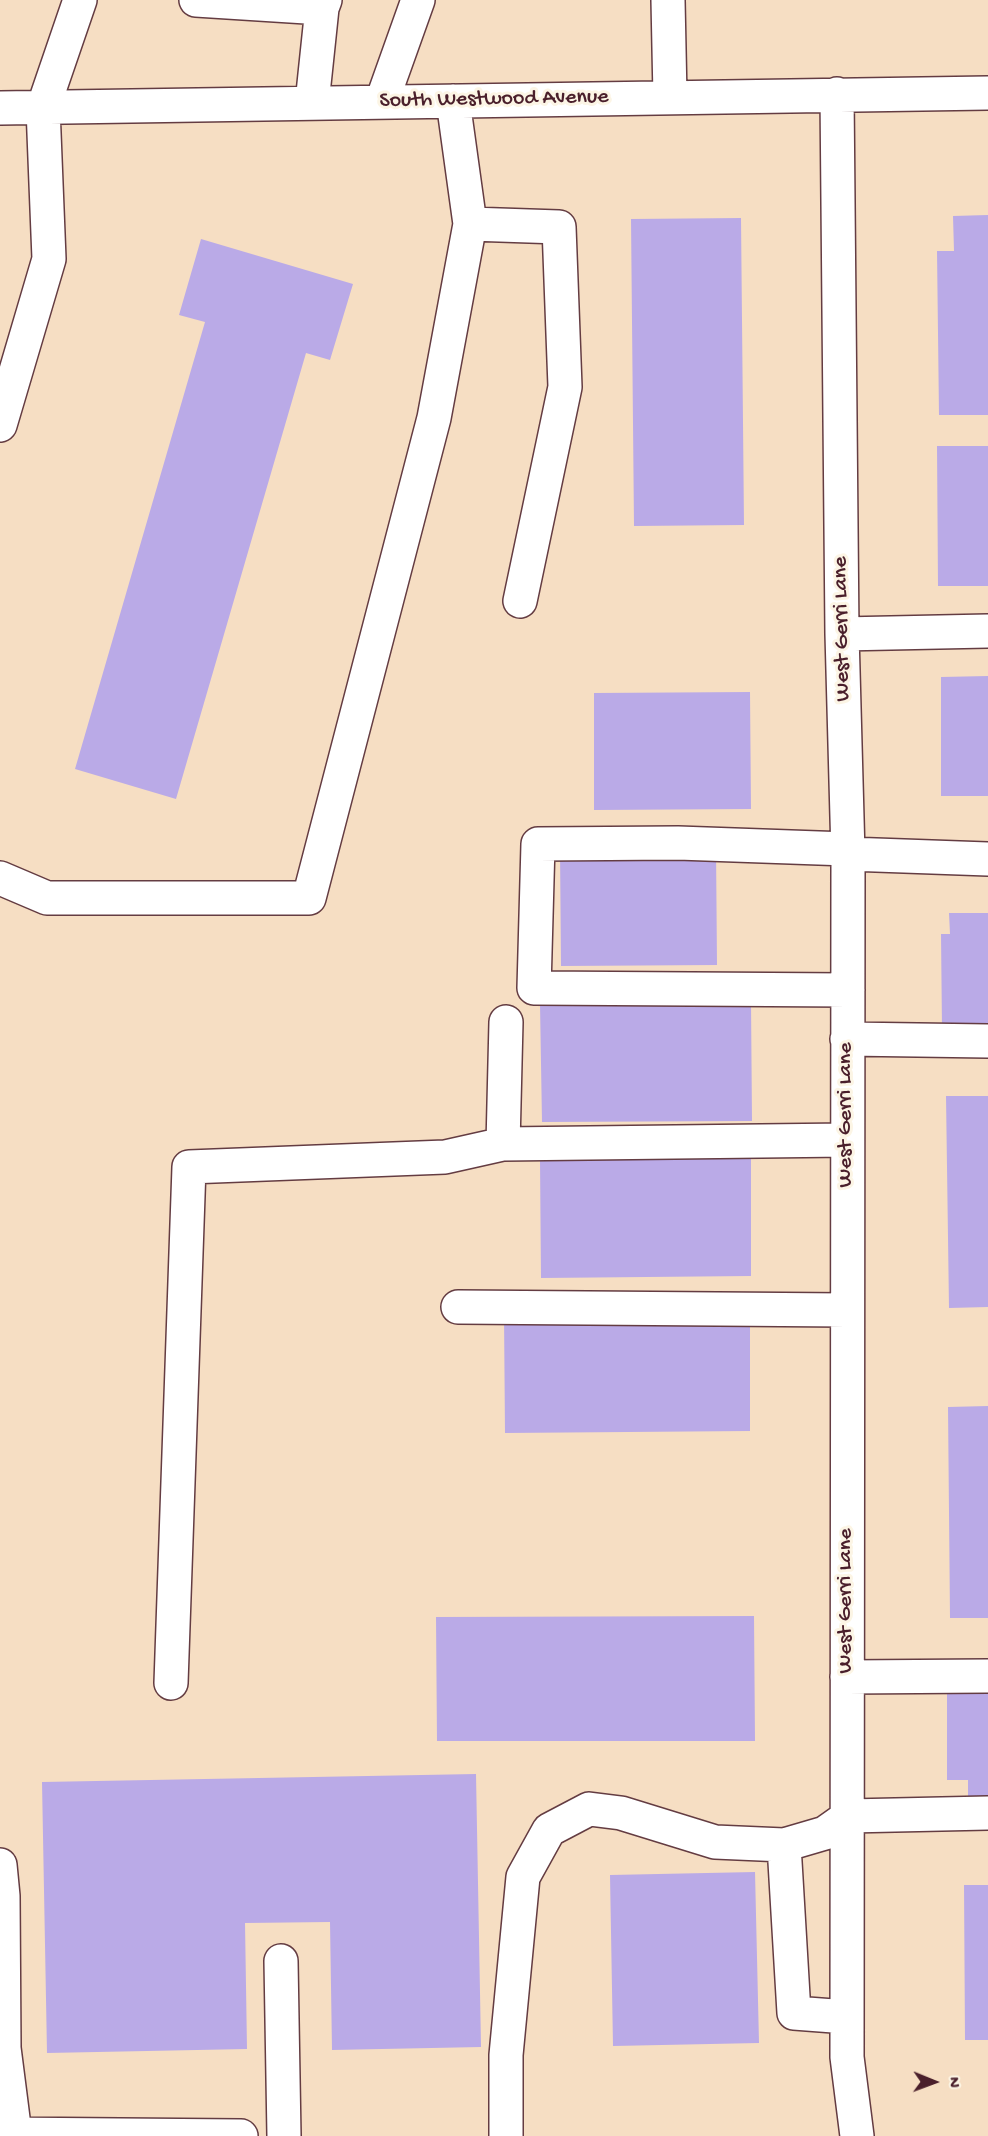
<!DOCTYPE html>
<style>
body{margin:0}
#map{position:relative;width:988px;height:2136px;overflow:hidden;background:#f6dec3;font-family:"Gochi Hand",sans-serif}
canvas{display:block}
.north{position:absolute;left:904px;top:2052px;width:60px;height:60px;-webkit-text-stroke:4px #fcf5e5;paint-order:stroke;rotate:91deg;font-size:16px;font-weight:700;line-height:24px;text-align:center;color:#4a1f2b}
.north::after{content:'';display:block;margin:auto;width:21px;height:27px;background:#4a1f2b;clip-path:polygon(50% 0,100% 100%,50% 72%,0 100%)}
</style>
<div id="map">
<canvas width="988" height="2136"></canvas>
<div class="north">N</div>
</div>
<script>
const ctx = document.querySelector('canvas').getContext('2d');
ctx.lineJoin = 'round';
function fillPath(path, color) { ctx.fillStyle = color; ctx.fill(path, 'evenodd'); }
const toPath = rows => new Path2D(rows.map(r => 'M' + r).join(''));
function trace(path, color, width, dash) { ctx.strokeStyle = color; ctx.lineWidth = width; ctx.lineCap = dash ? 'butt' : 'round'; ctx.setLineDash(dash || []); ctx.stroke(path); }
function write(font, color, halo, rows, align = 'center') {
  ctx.font = font + ' "Gochi Hand",sans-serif'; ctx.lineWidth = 6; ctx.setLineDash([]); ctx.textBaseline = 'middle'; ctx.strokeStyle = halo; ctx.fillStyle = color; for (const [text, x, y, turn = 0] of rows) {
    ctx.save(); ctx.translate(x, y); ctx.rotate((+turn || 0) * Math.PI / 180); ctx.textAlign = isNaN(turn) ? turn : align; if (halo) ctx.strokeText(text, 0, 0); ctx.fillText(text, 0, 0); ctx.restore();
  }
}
fillPath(toPath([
 [988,215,988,415,939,415,937,251,954,251,953,216],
 [741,218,744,525,634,526,631,219],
 [201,239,353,284,330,360,306,353,176,799,75,769,205,322,179,315],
 [937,446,988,446,988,586,938,586],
 [988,676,988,796,941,796,941,677],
 [750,692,751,809,594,810,594,693],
 [716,847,717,965,561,966,560,849],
 [949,913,988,913,988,1029,942,1029,941,934,950,934],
 [751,1002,752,1121,542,1122,540,1004],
 [946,1096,988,1096,988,1307,949,1308],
 [751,1158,751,1276,541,1278,540,1160],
 [750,1313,750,1431,505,1433,504,1315],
 [988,1406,988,1618,950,1618,948,1407],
 [754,1616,755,1741,437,1741,436,1617],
 [947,1685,988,1685,988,1803,968,1803,968,1780,947,1780],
 [476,1774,481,2047,332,2050,330,1922,245,1923,247,2049,47,2053,42,1782],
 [755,1872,759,2043,613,2046,610,1875],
 [964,1885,988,1885,988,2040,965,2040]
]), '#baaae7');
const minor = toPath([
 [196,0,322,8,325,0],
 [668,0,670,97],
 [837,94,842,634,848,854,847,2057,857,2136],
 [382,101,418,0],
 [453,101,470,224,559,227,565,387,520,601],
 [312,103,322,8],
 [0,108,988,93],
 [0,425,49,259,43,108,80,0],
 [842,634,988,631],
 [847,849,678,843,538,844,534,988,848,990],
 [848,854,988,859],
 [0,878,47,898,309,898,434,418,470,224],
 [506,1022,503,1144,847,1140],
 [847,1039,988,1041],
 [458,1307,847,1310],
 [847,1677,988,1676],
 [171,1683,189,1167,445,1157,503,1144],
 [784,1845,794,2013,847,2017],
 [0,1865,3,1896,4,2048,15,2134],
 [281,1961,284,2136],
 [0,2134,241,2136],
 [506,2136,506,2055,523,1877,549,1830,589,1809,621,1813,715,1842,784,1845,825,1833,849,1816,988,1813]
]);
trace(minor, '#643c42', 36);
trace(minor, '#fff', 33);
write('22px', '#4a1f2b', '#fcf5e5', [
 ["South Westwood Avenue",494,100,-1],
 ["West Gerri Lane",843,629,-91],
 ["West Gerri Lane",847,1115,-90],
 ["West Gerri Lane",847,1601,-90]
]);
</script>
